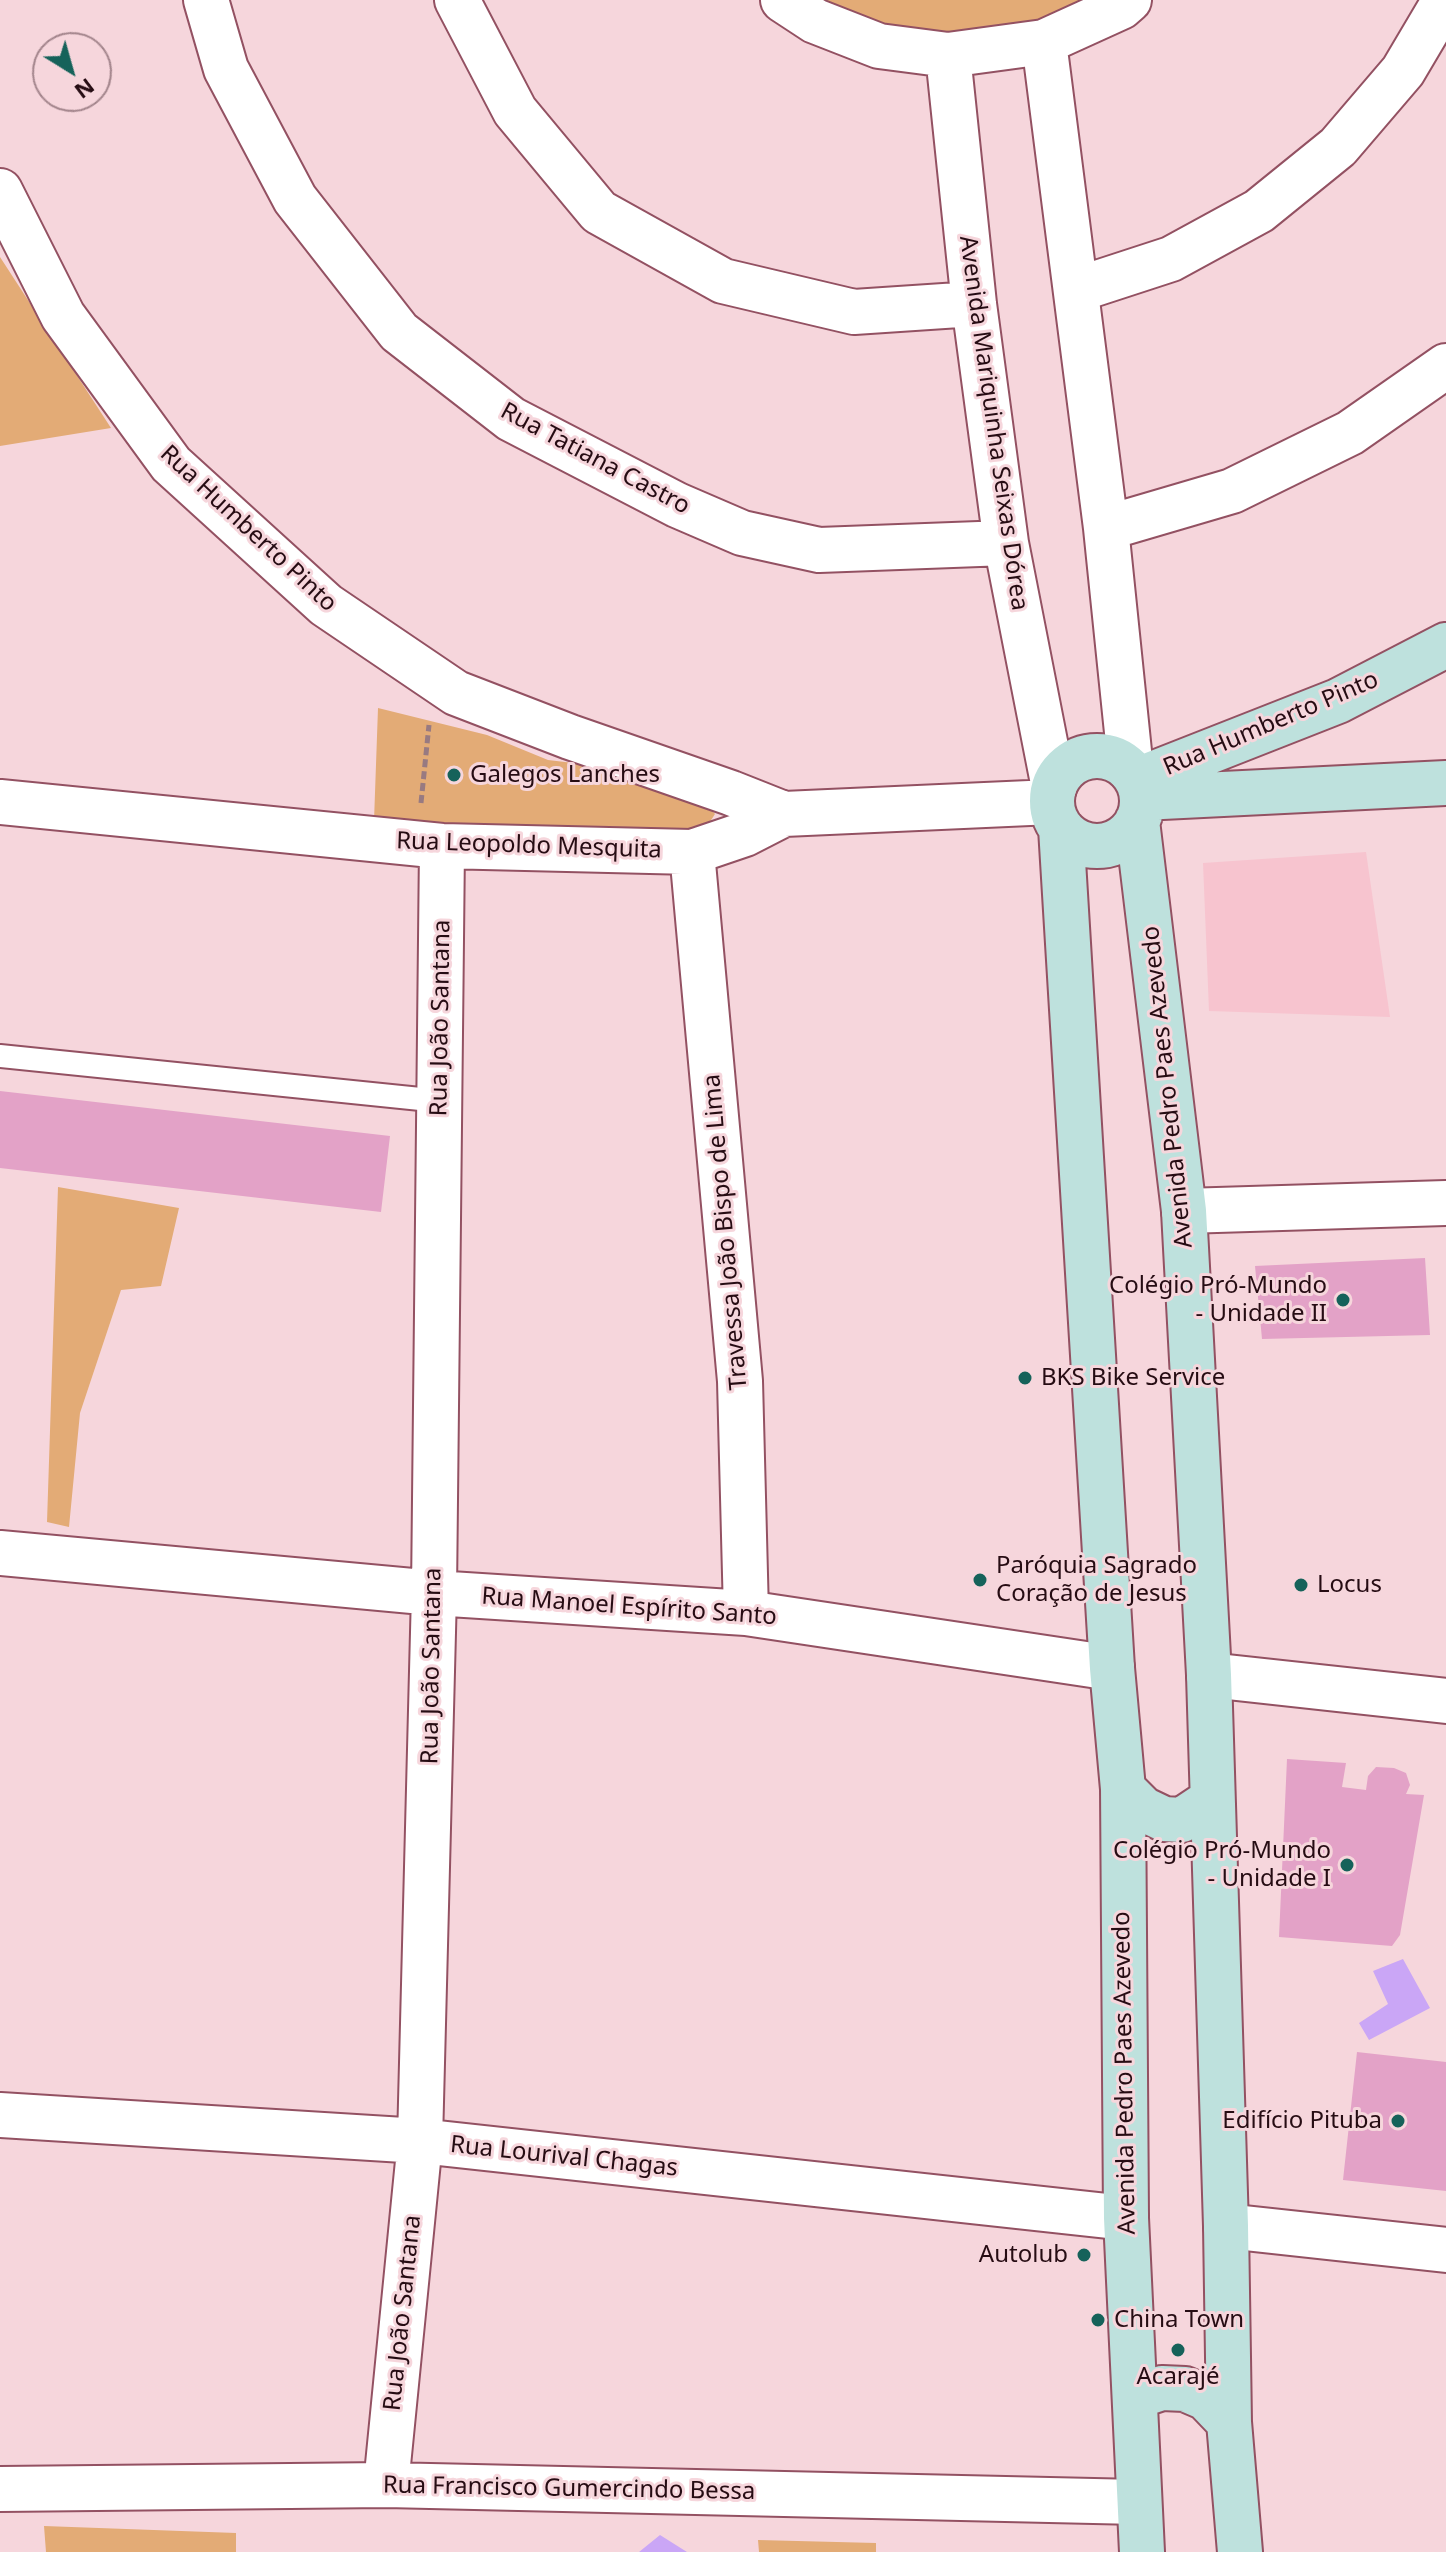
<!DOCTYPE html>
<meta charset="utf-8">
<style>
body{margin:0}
#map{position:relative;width:1446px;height:2552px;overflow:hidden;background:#f6d6dc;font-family:"Noto Sans",sans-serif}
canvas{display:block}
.north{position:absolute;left:32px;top:32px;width:80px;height:80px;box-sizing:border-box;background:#f6d6dc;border:2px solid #a3858c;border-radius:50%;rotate:143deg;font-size:22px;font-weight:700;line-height:32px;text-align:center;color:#260c13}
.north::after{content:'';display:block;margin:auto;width:28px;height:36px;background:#16625a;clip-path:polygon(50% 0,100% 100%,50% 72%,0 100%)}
</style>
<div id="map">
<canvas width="1446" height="2552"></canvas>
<div class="north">N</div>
</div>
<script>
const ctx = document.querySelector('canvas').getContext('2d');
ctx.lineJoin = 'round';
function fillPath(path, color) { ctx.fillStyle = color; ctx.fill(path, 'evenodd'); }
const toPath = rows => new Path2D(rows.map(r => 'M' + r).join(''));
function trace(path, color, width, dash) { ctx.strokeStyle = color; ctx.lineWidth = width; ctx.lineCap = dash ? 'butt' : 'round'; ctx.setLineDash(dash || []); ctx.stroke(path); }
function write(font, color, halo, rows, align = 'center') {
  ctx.font = font + ' "Noto Sans",sans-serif'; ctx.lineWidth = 6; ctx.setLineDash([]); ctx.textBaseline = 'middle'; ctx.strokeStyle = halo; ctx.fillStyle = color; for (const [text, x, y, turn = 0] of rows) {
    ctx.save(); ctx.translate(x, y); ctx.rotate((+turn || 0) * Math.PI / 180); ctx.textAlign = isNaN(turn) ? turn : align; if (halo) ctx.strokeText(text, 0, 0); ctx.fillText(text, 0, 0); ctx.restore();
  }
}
fillPath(toPath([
 [1366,852,1390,1017,1209,1011,1203,863]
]), '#f7c4cf');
fillPath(toPath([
 [800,0,1102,0,989,42,896,38],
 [0,257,111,428,0,446],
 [378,708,487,735,548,760,674,775,699,796,715,814,704,831,685,834,374,821],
 [58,1187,179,1208,161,1286,121,1290,80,1413,69,1527,47,1522],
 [44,2526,236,2533,236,2552,46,2552],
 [758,2540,876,2543,876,2552,759,2552]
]), '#e3ab76');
fillPath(toPath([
 [1403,1959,1430,2008,1369,2040,1359,2023,1388,2004,1373,1971],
 [660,2535,687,2552,639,2552]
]), '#caa6f6');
fillPath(toPath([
 [0,1091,390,1136,381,1212,0,1168],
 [1425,1258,1430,1335,1262,1339,1255,1266],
 [1287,1759,1346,1763,1342,1787,1366,1790,1368,1776,1376,1767,1394,1768,1406,1773,1410,1785,1406,1794,1424,1795,1400,1935,1392,1946,1279,1937],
 [1357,2052,1446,2062,1446,2191,1343,2180]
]), '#e3a2c7');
const lane = toPath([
 [0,1056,440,1101]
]);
const street = toPath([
 [206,0,226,69,295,199,399,332,511,419,677,505,742,533,819,550,1006,543],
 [457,0,515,111,599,212,723,281,854,312,974,304],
 [783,0,815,21,879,46,948,55,1044,42,1121,7,1129,0],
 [1044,42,1106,528,1131,771],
 [948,55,974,304,1006,543,1054,788],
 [0,191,63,316,171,464,326,605,456,693,570,737,731,793,784,814],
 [1076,290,1171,259,1259,211,1338,147,1403,71,1445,0],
 [1106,528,1232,491,1350,433,1446,366],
 [0,802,442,846,692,852,745,834,784,814,1052,802],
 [692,852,740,1381,746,1613],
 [1184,1211,1446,1203],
 [0,1553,434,1593,746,1613,1112,1668],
 [1209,1675,1446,1701],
 [0,2115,420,2141,1126,2218],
 [1226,2226,1446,2250],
 [386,2485,420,2141,434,1593,442,846],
 [0,2489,386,2485,1138,2502]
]);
const secondary = toPath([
 '1052 801a45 45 0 1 1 90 0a45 45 0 1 1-90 0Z',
 [1137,780,1338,701,1446,645],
 [1142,798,1446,783],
 [1137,821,1184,1211,1209,1675,1226,2226,1229,2422,1240,2552],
 [1061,828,1112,1668,1123,1789,1126,2218,1142,2552],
 [1123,1789,1143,1809,1164,1819,1182,1820,1212,1800],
 [1135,2397,1162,2388,1185,2389,1206,2398,1229,2422]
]);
trace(lane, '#935162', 26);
trace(street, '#935162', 48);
trace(secondary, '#935162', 48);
trace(toPath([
 [421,803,429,725]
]), '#987a81', 5, [8, 4]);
trace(lane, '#fff', 22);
trace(street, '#fff', 44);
trace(secondary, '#bee1dd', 44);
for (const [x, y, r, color] of [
 [454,775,8,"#16625a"],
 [1343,1300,8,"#16625a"],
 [1025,1378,8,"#16625a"],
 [980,1580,8,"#16625a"],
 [1301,1585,8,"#16625a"],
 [1347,1865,8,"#16625a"],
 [1398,2121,8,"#16625a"],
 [1084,2255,8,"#16625a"],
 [1098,2320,8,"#16625a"],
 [1178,2350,8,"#16625a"]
]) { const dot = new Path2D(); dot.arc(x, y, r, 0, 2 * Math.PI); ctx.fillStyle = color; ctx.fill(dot); trace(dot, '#f6d6dc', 3); }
write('24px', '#260c13', '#f6d6dc', [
 ["Avenida Mariquinha Seixas Dórea",993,423,82],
 ["Rua Tatiana Castro",595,459,28],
 ["Rua Humberto Pinto",248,529,43],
 ["Rua Humberto Pinto",1271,724,-23],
 ["Rua Leopoldo Mesquita",529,846,2],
 ["Rua João Santana",441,1018,-89],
 ["Avenida Pedro Paes Azevedo",1168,1087,-96],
 ["Travessa João Bispo de Lima",726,1232,-95],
 ["Rua Manoel Espírito Santo",629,1607,4],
 ["Rua João Santana",432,1666,-89],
 ["Avenida Pedro Paes Azevedo",1125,2073,-91],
 ["Rua Lourival Chagas",564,2157,6],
 ["Rua João Santana",403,2313,-84],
 ["Rua Francisco Gumercindo Bessa",569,2489,1]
]);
write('24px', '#260c13', '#f6d6dc', [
 ["Galegos Lanches",470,775],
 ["Colégio Pró-Mundo",1327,1286,"right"],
 ["- Unidade II",1327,1314,"right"],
 ["BKS Bike Service",1041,1378],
 ["Paróquia Sagrado",996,1566],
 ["Coração de Jesus",996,1594],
 ["Locus",1317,1585],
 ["Colégio Pró-Mundo",1331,1851,"right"],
 ["- Unidade I",1331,1879,"right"],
 ["Edifício Pituba",1382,2121,"right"],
 ["Autolub",1068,2255,"right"],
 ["China Town",1114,2320],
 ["Acarajé",1178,2377,"center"]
], 'left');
</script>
